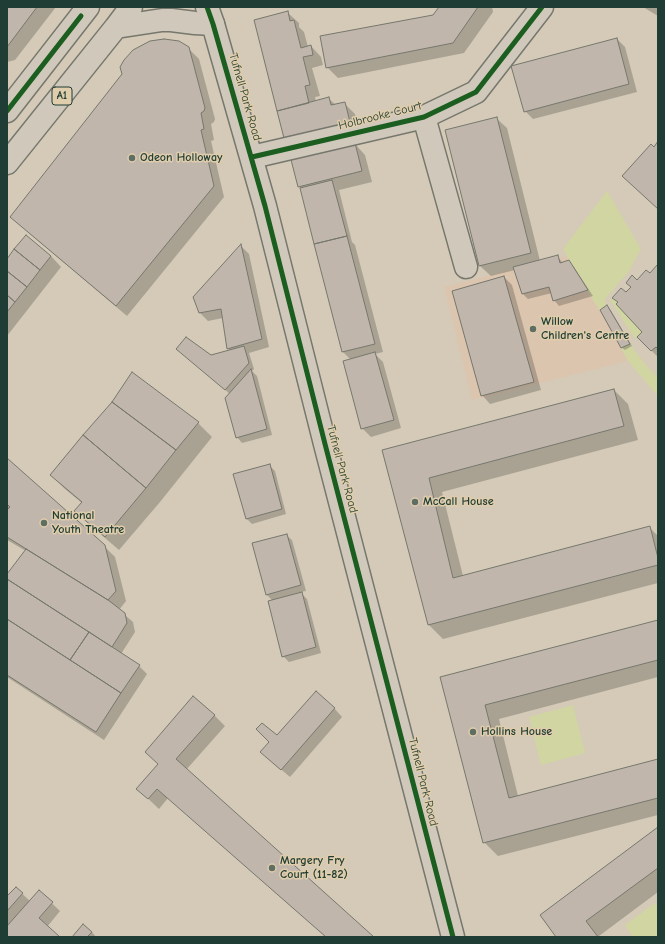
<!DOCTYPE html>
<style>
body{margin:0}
#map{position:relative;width:665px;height:944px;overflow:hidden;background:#d4cab7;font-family:"Comic Neue",sans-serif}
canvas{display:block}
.frame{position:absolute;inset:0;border:8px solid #1f3d34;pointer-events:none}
</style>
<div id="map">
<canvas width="665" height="944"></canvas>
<div class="frame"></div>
</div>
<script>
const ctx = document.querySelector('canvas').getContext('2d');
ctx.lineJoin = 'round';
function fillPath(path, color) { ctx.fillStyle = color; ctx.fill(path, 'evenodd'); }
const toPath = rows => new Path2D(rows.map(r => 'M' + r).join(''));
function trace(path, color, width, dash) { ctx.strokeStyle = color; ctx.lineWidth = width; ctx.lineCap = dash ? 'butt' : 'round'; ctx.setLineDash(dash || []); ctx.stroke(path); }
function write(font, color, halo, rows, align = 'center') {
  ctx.font = font + ' "Comic Neue",sans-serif'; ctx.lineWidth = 3; ctx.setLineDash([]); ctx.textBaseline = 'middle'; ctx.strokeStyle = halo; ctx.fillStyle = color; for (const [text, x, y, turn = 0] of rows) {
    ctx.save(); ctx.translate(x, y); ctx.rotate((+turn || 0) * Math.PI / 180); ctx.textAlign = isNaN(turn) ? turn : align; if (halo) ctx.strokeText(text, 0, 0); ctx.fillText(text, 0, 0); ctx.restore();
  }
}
fillPath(toPath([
 [566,256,588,290,594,302,600,310,628,361,472,400,444,287]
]), '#dbc5af');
fillPath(toPath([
 [607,191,641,249,629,271,605,299,607,305,600,310,594,302,588,290,569,260,563,249],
 [612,298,618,302,616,304,642,332,635,339,610,300],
 [630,344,645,364,658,378,658,396,628,361,621,348],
 [573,705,585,753,541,765,529,717],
 [655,903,658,907,658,937,633,937,625,925]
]), '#d1d5a2');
fillPath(toPath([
 [7,7,56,7,15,60,7,62],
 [440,7,492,7,493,12,464,53,338,78,327,67,434,15],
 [643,7,658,7,658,16],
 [288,13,299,23,299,27,304,32,308,47,311,46,321,57,323,65,312,68,320,96,315,97,316,102,329,99,336,105,344,103,355,114,361,136,355,144,365,155,372,182,339,190,352,242,355,245,383,352,375,354,383,362,401,428,371,437,362,428,351,360,343,352,302,190,299,187],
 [617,39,625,47,637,92,533,119,525,111],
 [188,48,199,59,215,119,214,122,211,124,214,140,211,141,224,197,127,316,22,227,11,217],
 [496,118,507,128,540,261,557,256,563,263,568,261,574,267,593,296,559,306,554,300,552,293,528,299,523,294,515,270,491,276,480,266,446,130],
 [26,237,51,256,61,267,7,336,7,261],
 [241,246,249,254,269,347,249,353,254,369,252,371,257,376,272,435,242,443,237,437,230,394,183,354,211,356,230,351,228,348,223,318,208,321,200,313,194,297],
 [658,265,658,357,651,350,626,293,638,281,650,274],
 [504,277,512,285,541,390,490,404,482,395],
 [607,306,610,309,632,346,625,350,622,348,601,311],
 [614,390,628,404,638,440,442,492,463,576,649,527,658,536,658,583,443,639,429,625,384,451],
 [198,423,212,437,160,502,119,550,90,525,76,511,82,503,65,489,51,475],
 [7,459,104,546,115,557,126,601,119,610,133,622,135,632,121,654,139,666,147,674,104,740,7,677,7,576,26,551,7,540],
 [269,465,275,471,286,514,252,524,246,518],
 [286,535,292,540,306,591,300,592,307,599,321,653,289,662,283,656,273,601,267,595],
 [658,621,658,677,499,719,518,796,658,760,658,815,498,856,484,842,441,677],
 [334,708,342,717,290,777,270,760,270,742,277,737],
 [214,715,225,726,186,770,372,937,326,937,168,798,159,809,138,789],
 [658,829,658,892,599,936,600,937,557,937],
 [16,888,30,901,39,891,60,911,47,927,59,937,8,937,7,896,8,897],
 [92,932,96,937,73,937]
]), '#0003');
const building = toPath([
 [7,7,37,7,7,47,7,7],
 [439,7,478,7,453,43,326,68,320,36,433,15,439,7],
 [288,11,290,21,294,20,301,48,311,45,313,55,303,57,310,85,305,86,309,103,277,111,254,20,288,11],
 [617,38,629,84,524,112,511,66,617,38],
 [164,39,179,41,189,47,190,51,205,108,204,111,201,113,204,129,201,130,214,186,116,306,10,217,122,74,120,67,124,60,133,50,150,41,164,39],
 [329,97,331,105,345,102,351,126,285,142,277,111,329,97],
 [497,117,531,253,479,266,445,130,497,117],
 [658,141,658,209,622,176,651,144,654,147,658,141],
 [355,143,362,171,298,187,289,152,355,143],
 [332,180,347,236,314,244,300,188,332,180],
 [26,235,51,256,40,270,14,249,26,235],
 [347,236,375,344,342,352,314,244,347,236],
 [241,244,262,339,227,349,221,309,199,313,193,297,241,244],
 [14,249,40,270,27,287,7,271,7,259,14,249],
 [558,255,560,263,569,260,588,290,553,301,549,287,522,294,513,267,558,255],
 [658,264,658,349,656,347,651,351,637,337,642,332,616,304,618,302,612,298,621,288,626,292,631,287,626,283,632,275,637,280,646,270,650,273,658,264],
 [7,271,27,287,15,302,7,295,7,271],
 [504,276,534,382,481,396,452,291,504,276],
 [7,295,15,302,7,312,7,295],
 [607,305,630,344,621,348,600,310,607,305],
 [186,337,211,355,244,346,249,363,225,390,176,349,186,337],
 [375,352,394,420,361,429,343,361,375,352],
 [251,369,267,429,236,438,225,398,251,369],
 [132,372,199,422,176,450,112,402,132,372],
 [614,389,624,426,429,478,453,578,650,526,658,558,658,565,428,625,382,450,614,389],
 [112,402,176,450,146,488,83,435,112,402],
 [83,435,146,488,105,537,74,511,82,502,50,475,83,435],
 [7,458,105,545,116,591,108,600,7,537,7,510,10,507,7,504,7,458],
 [270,464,282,509,246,519,233,474,270,464],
 [287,534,301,585,266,595,252,543,287,534],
 [26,549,108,600,125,613,127,623,112,647,7,579,7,574,26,549],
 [7,579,89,632,70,660,7,619,7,579],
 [302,592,316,647,282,657,268,601,302,592],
 [7,619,121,693,96,732,7,675,7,619],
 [658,620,658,660,485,705,509,798,658,759,658,798,483,843,440,677,658,620],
 [89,632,140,665,121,693,70,660,89,632],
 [316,691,335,708,281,770,260,752,269,742,256,729,262,723,277,735,316,691],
 [193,696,215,715,176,759,374,937,326,937,157,789,148,799,136,789,158,764,145,752,193,696],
 [658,827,658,868,586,921,598,937,556,937,540,915,658,827],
 [16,887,23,893,7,911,7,894,8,895,16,887],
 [39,890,53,902,39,918,60,937,7,937,7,926,39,890],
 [83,924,92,932,87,937,72,937,83,924]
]);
fillPath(building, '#c1b6ac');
trace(building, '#76776d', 1);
const minor = toPath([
 [424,117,466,267],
 [252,157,424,117,476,92,542,7]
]);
const tertiary = toPath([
 [207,7,213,24,265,206,325,444,453,937]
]);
const trunk = toPath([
 [116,27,162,20,171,20,195,23,213,24],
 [7,111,88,7],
 [7,163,116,27,131,7]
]);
trace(minor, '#76776d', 25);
trace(tertiary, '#76776d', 25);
trace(trunk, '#76776d', 25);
trace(minor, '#d0c8bb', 22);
trace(tertiary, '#d0c8bb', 22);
trace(trunk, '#d0c8bb', 22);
trace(toPath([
 [207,7,213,24,265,206,325,444,453,937],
 [7,111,81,16],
 [252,157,424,117,476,92,542,7]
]), '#1b5e20', 5);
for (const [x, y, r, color] of [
 [132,158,4,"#5e6e62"],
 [533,329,4,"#5e6e62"],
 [415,502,4,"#5e6e62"],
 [44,523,4,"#5e6e62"],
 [473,732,4,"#5e6e62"],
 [272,868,4,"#5e6e62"]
]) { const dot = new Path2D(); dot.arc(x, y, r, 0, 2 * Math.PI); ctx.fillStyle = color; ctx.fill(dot); trace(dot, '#e0cdab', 1.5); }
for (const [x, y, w] of [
 [62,96,20]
]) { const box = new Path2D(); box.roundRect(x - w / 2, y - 9, w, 18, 3); ctx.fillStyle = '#e0cdab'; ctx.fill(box); trace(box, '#1f3d34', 1); }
write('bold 11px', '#1f3d34', null, [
 ["A1",62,96]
]);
write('12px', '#1f3d34', '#e0cdab', [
 ["Tufnell Park Road",245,97,74],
 ["Holbrooke Court",380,116,-14],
 ["Tufnell Park Road",342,469,75],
 ["Tufnell Park Road",423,782,76]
]);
write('bold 12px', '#1f3d34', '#e0cdab', [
 ["Odeon Holloway",140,158],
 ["Willow",541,322],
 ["Children's Centre",541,336],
 ["McCall House",423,502],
 ["National",52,516],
 ["Youth Theatre",52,530],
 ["Hollins House",481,732],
 ["Margery Fry",280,861],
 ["Court (11-82)",280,875]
], 'left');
</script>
